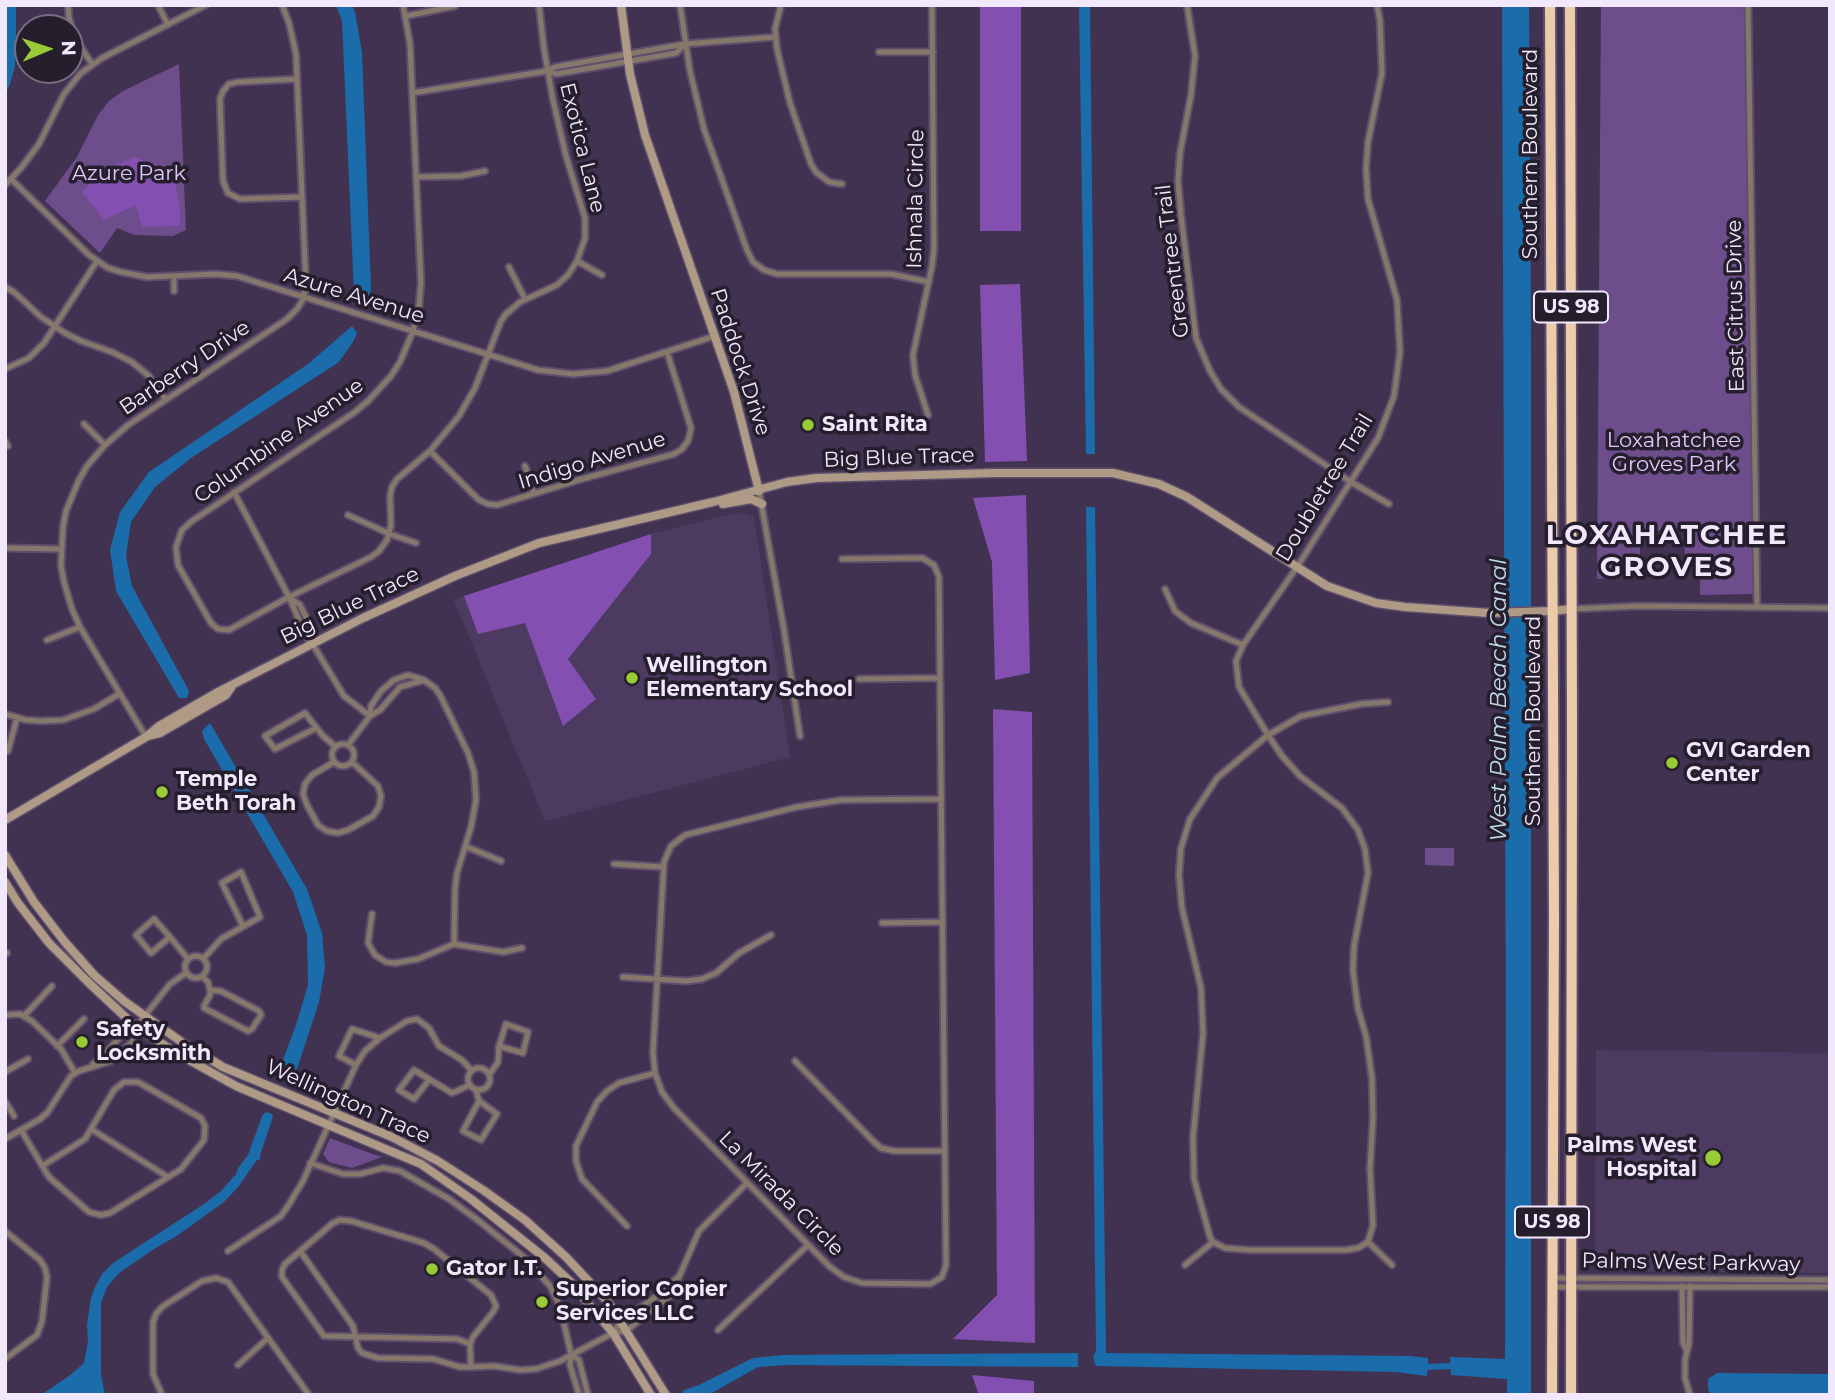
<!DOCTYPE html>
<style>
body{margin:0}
#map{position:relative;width:1835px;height:1400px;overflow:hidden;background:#423252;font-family:Montserrat,sans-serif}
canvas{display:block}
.frame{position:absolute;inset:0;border:7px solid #f1e8fc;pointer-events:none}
.north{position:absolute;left:14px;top:14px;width:70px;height:70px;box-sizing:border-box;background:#251e2c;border:2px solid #776f7f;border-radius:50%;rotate:88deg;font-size:19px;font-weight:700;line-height:28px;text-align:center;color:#f1e8fc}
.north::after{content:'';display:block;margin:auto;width:24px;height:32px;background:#99cb36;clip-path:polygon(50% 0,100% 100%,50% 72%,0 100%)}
</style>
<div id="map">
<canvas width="1835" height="1400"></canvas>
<div class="frame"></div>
<div class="north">N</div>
</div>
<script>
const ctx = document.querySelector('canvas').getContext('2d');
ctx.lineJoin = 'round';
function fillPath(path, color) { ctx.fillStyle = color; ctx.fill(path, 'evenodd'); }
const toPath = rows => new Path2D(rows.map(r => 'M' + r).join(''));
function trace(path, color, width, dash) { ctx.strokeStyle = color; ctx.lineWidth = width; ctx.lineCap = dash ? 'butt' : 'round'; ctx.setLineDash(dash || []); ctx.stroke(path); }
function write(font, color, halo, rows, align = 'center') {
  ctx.font = font + ' Montserrat,sans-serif'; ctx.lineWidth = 7; ctx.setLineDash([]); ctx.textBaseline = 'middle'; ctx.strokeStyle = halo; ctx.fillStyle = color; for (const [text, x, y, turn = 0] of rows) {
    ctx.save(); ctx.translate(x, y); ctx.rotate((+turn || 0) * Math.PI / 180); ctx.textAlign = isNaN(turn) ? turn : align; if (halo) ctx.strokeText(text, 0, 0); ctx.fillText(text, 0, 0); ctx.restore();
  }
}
fillPath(toPath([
 [740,512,754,517,790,757,545,821,454,600,651,534],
 [1596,1050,1830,1053,1830,1273,1602,1271,1595,1263]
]), '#4d3a60');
fillPath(toPath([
 [1601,5,1744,5,1754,594,1700,595,1700,563,1685,562,1684,531,1640,530,1640,576,1597,579],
 [179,64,186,230,173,236,134,235,117,228,100,253,45,201,77,157,98,115,109,101,123,91],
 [1425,848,1454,848,1454,866,1425,865],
 [330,1138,367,1152,382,1157,352,1168,329,1162,323,1154]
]), '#6e4d8d');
fillPath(toPath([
 [980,5,1021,5,1021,231,980,231],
 [136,157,173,174,180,209,180,226,142,227,136,205,104,220,82,192,105,169],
 [1020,284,1027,461,985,462,980,285],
 [1026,495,1030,673,995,680,992,562,973,498],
 [651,534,651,554,568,659,596,699,563,726,525,623,478,634,464,596],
 [993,709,1032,712,1035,1343,953,1339,997,1295],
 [972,1375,1034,1381,1034,1395,979,1395]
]), '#834fb0');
fillPath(toPath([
 [5,5,16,5,16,33,15,66,10,84,5,94],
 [336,5,352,5,355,12,362,52,371,288,369,299,363,302,354,294,342,21],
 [1079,5,1090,5,1095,454,1086,454],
 [1502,5,1529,5,1531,348,1531,1395,1507,1395,1507,1379,1451,1375,1450,1357,1505,1359,1506,1037],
 [352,326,357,333,353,342,339,362,191,458,155,487,131,522,126,556,132,586,189,691,187,698,179,698,116,591,110,550,120,512,149,472,308,364],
 [1086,507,1095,507,1106,1353,1410,1356,1428,1358,1427,1376,1396,1372,1096,1366,1093,1357,1096,1351],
 [210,723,307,889,322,933,325,968,319,1002,297,1069,284,1079,279,1070,296,1025,308,985,307,935,293,892,204,739,202,731],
 [266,1112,272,1114,273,1117,260,1155,260,1160,257,1160,238,1187,224,1202,178,1235,154,1249,119,1273,107,1287,101,1303,101,1375,105,1395,41,1395,69,1376,84,1363,88,1342,87,1325,91,1298,95,1287,102,1274,113,1263,204,1204,221,1191,236,1174,238,1168,248,1155,262,1116],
 [1078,1353,1078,1367,788,1365,758,1367,708,1395,682,1394,684,1390,699,1385,753,1358,784,1355],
 [1717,1373,1830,1374,1830,1395,1712,1395,1708,1390,1708,1379]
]), '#1b6caa');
trace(toPath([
 [1422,1367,1457,1366]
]), '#1b6caa', 6);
const street = toPath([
 [68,5,69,18,75,38,92,64],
 [158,5,168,25],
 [403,5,410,44,421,283,419,306,413,331,400,362,391,376,368,401,355,412,192,521,182,530,176,547,178,565,211,623,218,629,229,630,289,597,371,557,379,551,387,540,391,525,390,496,392,487,397,479,430,451,459,416,475,388,501,321,506,314,520,302,557,285,568,275,577,261,585,238,585,218,566,156,553,100,544,49,539,5],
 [680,5,690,71,704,129,747,250,753,262,764,270,777,274,891,274,929,282],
 [781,5,775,29,777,49,790,103,800,132,811,164,816,172,829,182,842,184],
 [1187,5,1195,56,1191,95,1180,153,1178,181,1181,215,1196,338,1210,371,1221,389,1239,407,1351,482,1389,504],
 [1377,5,1380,21,1382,73,1368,142,1366,169,1368,199,1397,300,1400,352,1394,396,1378,438,1297,567,1243,645,1236,661,1239,687,1268,735,1282,756,1300,776,1342,808,1358,830,1365,849,1368,873,1354,946,1353,971,1358,1009,1366,1036,1372,1078,1373,1118,1370,1169,1373,1225,1368,1242,1358,1248,1346,1250,1249,1250,1225,1248,1213,1242,1210,1237,1194,1179,1193,1138,1203,1033,1201,988,1182,908,1179,875,1181,848,1190,819,1217,778,1268,735,1301,716,1361,704,1388,702],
 [1748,5,1757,607],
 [406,16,455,6],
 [879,52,933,52],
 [547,71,556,74,676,53,685,44],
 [297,79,238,82,229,84,223,91,220,99,223,181,228,193,240,199,302,197],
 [412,93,547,71,555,67,685,44,775,37],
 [416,177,461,176,485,171],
 [11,179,89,255,108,268,121,272,147,277,215,274,237,276,538,370,573,374,607,371,715,336],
 [5,185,21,168,39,144,64,94,81,73,102,58,206,5],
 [577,261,602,275],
 [509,267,525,299],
 [174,276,174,291],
 [5,287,14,292,41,317,65,333,81,341,112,352,132,362,149,376,166,400],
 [5,369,29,358,44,343,97,261],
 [928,415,915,375,913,355,932,266,934,249,932,5],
 [84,424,105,445],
 [5,441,8,446],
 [430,451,479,500,488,504,497,505,582,479,674,454,682,449,688,441,691,428,667,352],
 [525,466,534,494],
 [759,491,784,630,800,736],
 [234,492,289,597,307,638,312,643,344,696,370,716,348,745],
 [348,515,390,534,416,543],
 [5,548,61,549],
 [842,559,922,558,934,565,939,577,940,678,946,1265,942,1277,930,1284,862,1283,844,1277,829,1266,674,1108,662,1092,655,1073,653,1053,664,862,671,846,685,835,797,807,841,800,941,799],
 [1165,589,1175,611,1191,623,1243,645],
 [289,597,300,605,313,631,312,643],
 [1572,609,1637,606,1830,608],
 [47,640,80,627],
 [859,679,940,678],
 [5,714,26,720,40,721,63,720,94,709,119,694],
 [370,716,371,706,381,691,394,680,408,675,424,680,435,688,440,695,468,753,474,772,476,800,471,827,457,873,455,889,454,944],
 [370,716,380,710,400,687,421,681],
 [316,728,275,749,265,736,305,713,323,736,336,747],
 [146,737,80,627,72,609,64,582,61,566,63,527,66,511,79,480,87,466,105,445,128,425,287,319,297,309,302,301,306,287,296,54,289,23,282,5],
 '332 755a11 11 0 1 1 22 0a11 11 0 1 1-22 0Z',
 [8,751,17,718],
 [334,762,312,775,305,784,303,794,307,805,318,825,327,831,338,833,348,830,373,816,379,807,381,796,378,786,352,762],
 [465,846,501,861],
 [614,864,663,867],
 [372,914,368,943,375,955,386,962,395,963,418,959,454,944,503,952,522,948],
 [882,923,943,922],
 [170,937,154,919,136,935,151,953,170,937,188,959],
 [5,953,7,953],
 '185 967a11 11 0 1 1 22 0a11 11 0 1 1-22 0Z',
 [203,959,221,939,260,917,241,872,222,883,243,926],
 [202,976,208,982,210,990,210,995,204,1006,204,1008,248,1031,252,1029,261,1015,259,1011,221,991,210,990],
 [623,977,686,981,702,979,716,973,739,953,771,935],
 [5,1015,20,1014,32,1021,61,1049,75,1073],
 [24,1016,52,986],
 [57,1046,84,1019],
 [795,1061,874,1142,881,1148,894,1151,945,1151],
 [93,1064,101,1058,122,1035,136,1027,170,984,186,973],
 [356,1065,339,1056,352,1029,380,1038],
 '468 1079a11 11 0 1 1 22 0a11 11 0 1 1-22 0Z',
 [5,1072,28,1059],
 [489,1075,498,1062,499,1046,506,1024,528,1032,523,1053,499,1046],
 [429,1080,414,1099,399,1090,414,1070,452,1093,470,1085],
 [476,1090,479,1101,497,1114,481,1140,463,1131,479,1101],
 [5,1101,14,1116],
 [91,1129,168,1177],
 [21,1130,47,1174,50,1178,89,1212,101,1215,110,1213,181,1169,204,1140,205,1126,201,1118,138,1082,124,1082,114,1090,85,1139,42,1166],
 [5,1139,40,1119,47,1113,71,1076,79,1071,111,1061,133,1041,136,1027],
 [310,1163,343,1174,360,1174,383,1168,400,1171,449,1199,475,1218,525,1258,550,1286,560,1306,571,1354,570,1365,579,1395],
 [627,1226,582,1179,576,1161,576,1146,597,1102,607,1091,619,1083,655,1073],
 [5,1231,40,1260,45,1268,47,1277,42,1321,37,1335,5,1359],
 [1368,1242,1392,1265],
 [228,1251,281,1216,288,1206,303,1181,356,1065,365,1051,380,1038,407,1021,417,1019,429,1028,439,1046,462,1060,472,1071],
 [300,1251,353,1326,358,1348,362,1353,378,1358,433,1359,460,1367,471,1367],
 [1185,1265,1213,1242],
 [1552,1278,1830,1280],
 [1682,1286,1683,1343,1687,1351],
 [1553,1287,1830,1287],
 [718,1330,808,1245],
 [614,1332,620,1322,664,1291,678,1277],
 [470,1344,457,1339,324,1336,282,1277,282,1270,285,1264,333,1223,340,1220,351,1221,424,1243,434,1249,491,1295,496,1306,493,1312,473,1337,470,1344,471,1367,493,1366,521,1370,536,1369,560,1361,613,1333,626,1331,671,1295,699,1231,747,1183],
 [571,1354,579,1360,588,1395],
 [238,1365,268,1338],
 [162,1395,153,1374,153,1322,156,1314,162,1307,202,1281,216,1278,228,1282,309,1395],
 [1690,1395,1685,1378,1685,1360,1689,1343,1690,1286]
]);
const secondary = toPath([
 [621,5,630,74,645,135,734,392,759,491],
 [723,504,751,499,762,504],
 [148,736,160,733,226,695,232,686],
 [5,820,146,737,159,726,218,692,363,618,455,576,539,543,713,502,787,482,816,478,994,473,1113,473,1159,484,1187,497,1327,586,1376,603,1405,607,1489,613,1552,611,1572,609],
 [5,855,34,902,64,941,94,975,124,1001,183,1043,223,1067,392,1137,438,1161,483,1190,525,1220,566,1257,608,1302,666,1395],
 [5,882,18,903,49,943,89,983,136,1027,180,1055,236,1086,421,1164,471,1199,545,1258,578,1289,586,1301,613,1333,651,1395]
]);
const highway = toPath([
 [1550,5,1554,917,1552,1395],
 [1570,5,1572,733,1571,1395]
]);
trace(street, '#5e4f6d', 9);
trace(secondary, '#5e4f6d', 11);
trace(highway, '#5e4f6d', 14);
trace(street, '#85786b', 5);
trace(secondary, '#af9a85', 8);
trace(highway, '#eccbab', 10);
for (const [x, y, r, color] of [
 [808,425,7,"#99cb36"],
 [632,678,7,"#99cb36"],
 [1672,763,7,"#99cb36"],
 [162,792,7,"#99cb36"],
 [82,1042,7,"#99cb36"],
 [1713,1158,9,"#99cb36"],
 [432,1269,7,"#99cb36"],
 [542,1302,7,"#99cb36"]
]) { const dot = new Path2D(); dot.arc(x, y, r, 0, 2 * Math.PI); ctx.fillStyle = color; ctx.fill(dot); trace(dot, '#251e2c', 2.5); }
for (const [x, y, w] of [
 [1571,307,74],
 [1552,1222,74]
]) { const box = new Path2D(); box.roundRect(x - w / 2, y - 15.5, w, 31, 5); ctx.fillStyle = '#251e2c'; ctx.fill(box); trace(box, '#f1e8fc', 2); }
write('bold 19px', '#f1e8fc', null, [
 ["US 98",1571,307],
 ["US 98",1552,1222]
]);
write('21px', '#f1e8fc', '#251e2c', [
 ["Exotica Lane",582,148,76],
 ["Southern Boulevard",1531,154,-90],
 ["Ishnala Circle",916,199,-89],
 ["Greentree Trail",1173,261,-97],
 ["Azure Avenue",354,296,17],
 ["East Citrus Drive",1736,306,-91],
 ["Paddock Drive",740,362,72],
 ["Barberry Drive",185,368,-34],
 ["Columbine Avenue",279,441,-35],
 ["Big Blue Trace",899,458,-2],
 ["Indigo Avenue",592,461,-17],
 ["Doubletree Trail",1325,488,-59],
 ["Big Blue Trace",350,606,-26],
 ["Southern Boulevard",1534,721,-90],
 ["Wellington Trace",348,1102,24],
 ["La Mirada Circle",781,1194,45],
 ["Palms West Parkway",1691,1263,1]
]);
write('21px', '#e1c8fb', '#251e2c', [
 ["Azure Park",129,174],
 ["Loxahatchee",1674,441],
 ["Groves Park",1674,465]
]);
write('bold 21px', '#f1e8fc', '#251e2c', [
 ["Saint Rita",822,425],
 ["Wellington",646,666],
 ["Elementary School",646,690],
 ["GVI Garden",1686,751],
 ["Center",1686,775],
 ["Temple",176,780],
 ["Beth Torah",176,804],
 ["Safety",96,1030],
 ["Locksmith",96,1054],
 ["Palms West",1697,1146,"right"],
 ["Hospital",1697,1170,"right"],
 ["Gator I.T.",446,1269],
 ["Superior Copier",556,1290],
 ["Services LLC",556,1314]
], 'left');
write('italic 23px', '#c1d7eb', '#251e2c', [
 ["West Palm Beach Canal",1499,700,-90]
]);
ctx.letterSpacing = '2px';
write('bold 28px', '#f1e8fc', '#251e2c', [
 ["LOXAHATCHEE",1667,536],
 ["GROVES",1667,568]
]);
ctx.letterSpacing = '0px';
</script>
